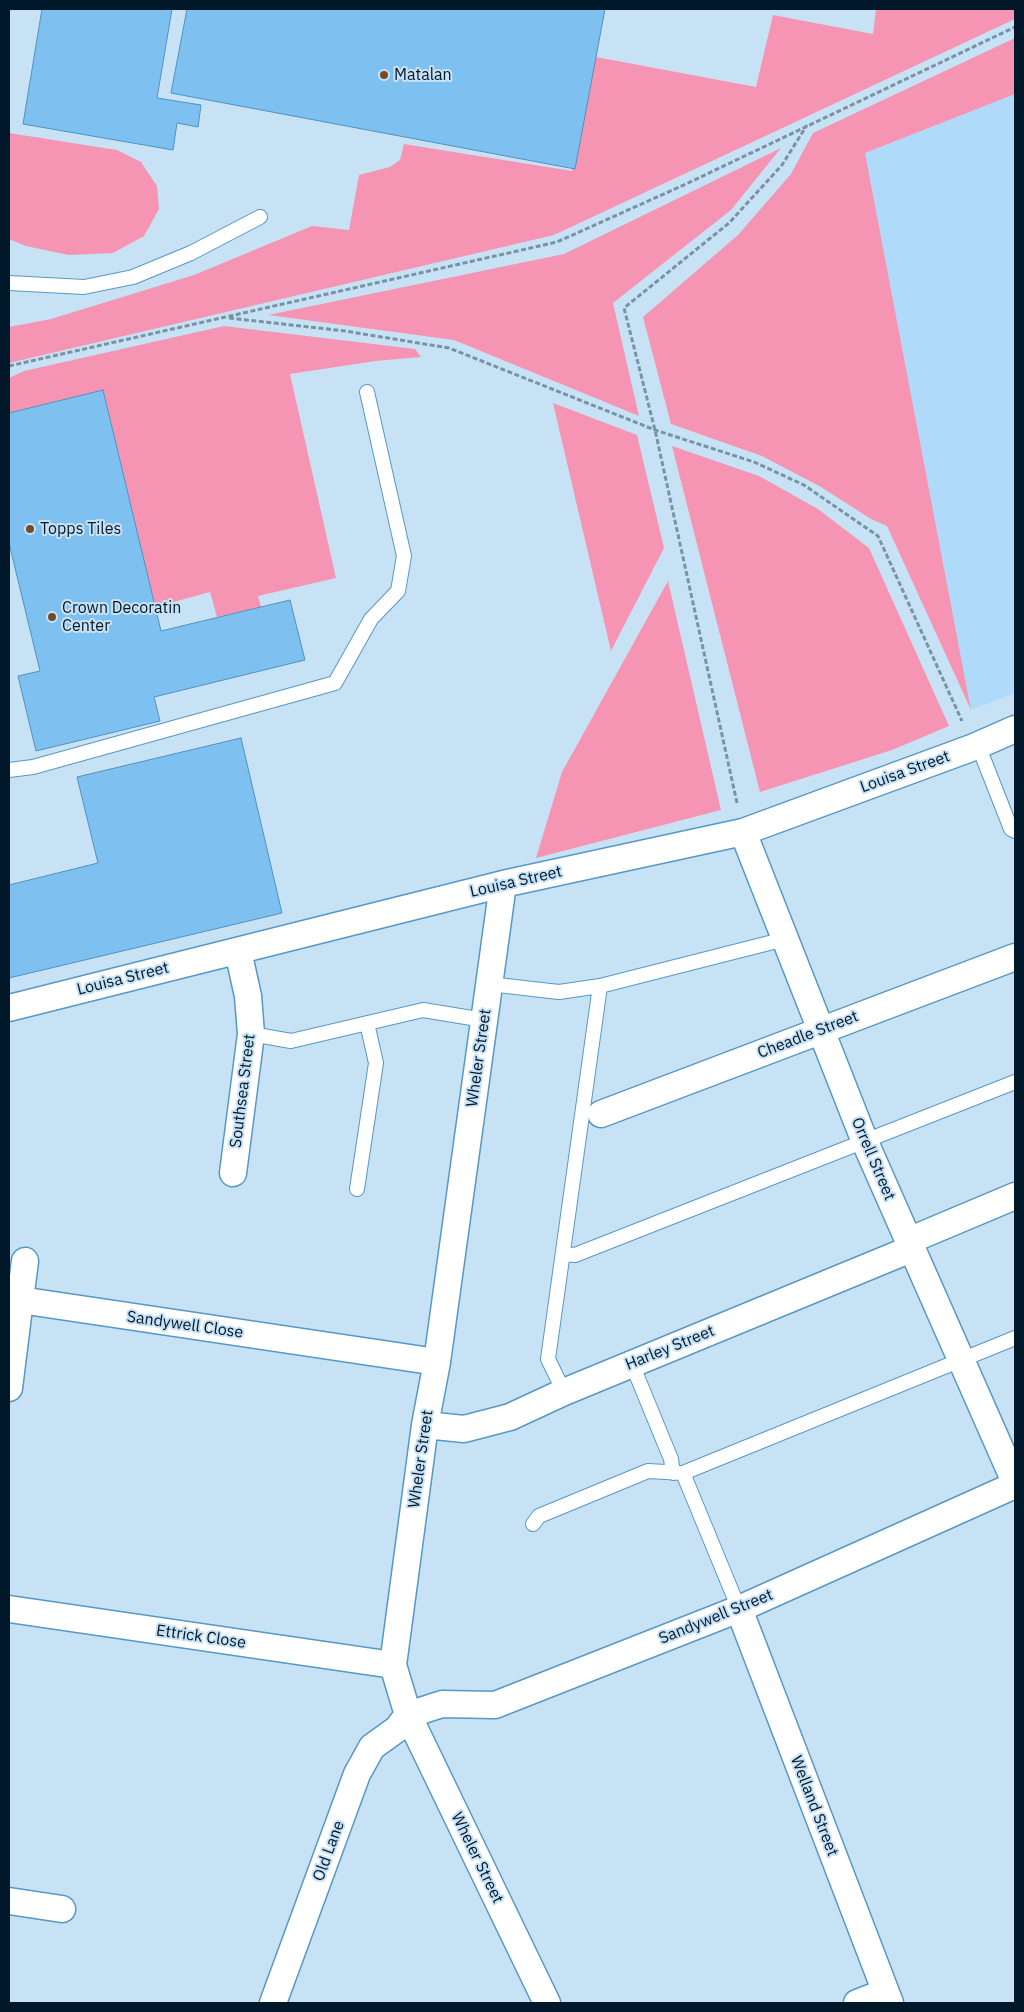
<!DOCTYPE html>
<style>
body{margin:0}
#map{position:relative;width:1024px;height:2012px;overflow:hidden;background:#c8e2f5;font-family:"IBM Plex Sans",sans-serif}
canvas{display:block}
.frame{position:absolute;inset:0;border:10px solid #001829;pointer-events:none}
</style>
<div id="map">
<canvas width="1024" height="2012"></canvas>
<div class="frame"></div>
</div>
<script>
const ctx = document.querySelector('canvas').getContext('2d');
ctx.lineJoin = 'round';
function fillPath(path, color) { ctx.fillStyle = color; ctx.fill(path, 'evenodd'); }
const toPath = rows => new Path2D(rows.map(r => 'M' + r).join(''));
function trace(path, color, width, dash) { ctx.strokeStyle = color; ctx.lineWidth = width; ctx.lineCap = dash ? 'butt' : 'round'; ctx.setLineDash(dash || []); ctx.stroke(path); }
function write(font, color, halo, rows, align = 'center') {
  ctx.font = font + ' "IBM Plex Sans",sans-serif'; ctx.lineWidth = 4; ctx.setLineDash([]); ctx.textBaseline = 'middle'; ctx.strokeStyle = halo; ctx.fillStyle = color; for (const [text, x, y, turn = 0] of rows) {
    ctx.save(); ctx.translate(x, y); ctx.rotate((+turn || 0) * Math.PI / 180); ctx.textAlign = isNaN(turn) ? turn : align; if (halo) ctx.strokeText(text, 0, 0); ctx.fillText(text, 0, 0); ctx.restore();
  }
}
fillPath(toPath([
 [1015,94,1015,693,971,710,865,153]
]), '#afdaf9');
fillPath(toPath([
 [876,9,1015,9,1015,19,554,235,9,363,9,327,51,319,194,275,312,226,349,230,359,175,390,167,400,160,404,144,572,171,596,57,756,87,773,15,873,34],
 [1015,38,1015,94,865,153,971,710,887,526,871,519,821,487,762,456,671,424,643,317,738,235,791,174,813,133],
 [9,133,117,150,141,162,157,186,159,209,144,236,113,253,69,255,26,246,9,239],
 [781,148,731,210,613,303,639,416,454,340,268,315,564,254],
 [224,326,415,349,421,357,375,361,290,374,336,578,258,596,261,607,217,617,210,592,155,607,103,390,9,413,9,378,24,371],
 [553,403,637,435,664,548,611,651],
 [672,446,759,476,818,509,869,548,949,726,892,750,760,792],
 [668,581,721,810,536,858,562,772]
]), '#f595b3');
const building = toPath([
 [42,9,172,9,157,98,201,105,198,127,177,123,173,150,23,124,42,9],
 [187,9,605,9,575,169,171,93,187,9],
 [103,390,161,631,290,600,305,660,154,697,160,721,36,751,18,676,40,671,9,543,9,413,103,390],
 [241,738,282,913,9,978,9,885,98,863,77,777,241,738]
]);
fillPath(building, '#7ec0ef');
trace(building, '#5091bd', 1);
const service = toPath([
 [9,283,84,287,133,277,191,253,260,217],
 [978,745,1011,829,1015,831],
 [9,770,33,767,335,683,371,619,398,591,404,556,367,392],
 [489,984,559,992,600,986],
 [251,1034,291,1041,423,1010,484,1020],
 [357,1189,376,1063,367,1023],
 [563,1254,575,1255,1015,1082],
 [632,1364,671,1459,673,1473],
 [564,1392,548,1359,600,986,785,939],
 [683,1473,739,1609],
 [533,1524,539,1516,648,1471,683,1473,1015,1338]
]);
const minor = toPath([
 [743,832,865,1142,1015,1482],
 [503,884,437,1362,425,1425,393,1665,408,1715,547,2003],
 [9,1008,503,884,743,832,974,747,1015,729],
 [601,1114,1015,957],
 [233,1173,251,1034,248,996,238,951],
 [908,1241,1015,1196],
 [20,1300,25,1261],
 [9,1388,20,1300,437,1362],
 [425,1425,464,1429,510,1417,564,1392,911,1249],
 [9,1609,393,1665],
 [739,1609,890,2003],
 [9,1901,62,1909],
 [273,2003,357,1774,372,1747,397,1729,408,1715,442,1704,495,1705,739,1609,1015,1485],
 [857,2003,885,1992]
]);
trace(service, '#5798c5', 16);
trace(minor, '#5798c5', 29);
trace(toPath([
 [229,318,345,331,449,348,655,430,754,462,804,485,878,536,962,721],
 [9,366,557,242,686,184,1015,27],
 [737,803,655,430,624,308,729,223,782,165,807,125]
]), '#7992a4', 3, [5, 2.5]);
trace(service, '#fff', 14);
trace(minor, '#fff', 26);
for (const [x, y, r, color] of [
 [384,75,5,"#734c2a"],
 [30,529,5,"#734c2a"],
 [52,617,5,"#734c2a"]
]) { const dot = new Path2D(); dot.arc(x, y, r, 0, 2 * Math.PI); ctx.fillStyle = color; ctx.fill(dot); trace(dot, '#c8e2f5', 2); }
write('16px', '#001829', '#c8e2f5', [
 ["Matalan",394,75],
 ["Topps Tiles",40,529],
 ["Crown Decoratin",62,608],
 ["Center",62,626]
], 'left');
write('16px', '#001829', '#c8e2f5', [
 ["Louisa Street",905,772,-20],
 ["Louisa Street",516,882,-13],
 ["Louisa Street",123,979,-14],
 ["Cheadle Street",808,1035,-21],
 ["Wheler Street",479,1058,-82],
 ["Southsea Street",243,1091,-83],
 ["Orrell Street",873,1159,67],
 ["Sandywell Close",185,1325,8],
 ["Harley Street",670,1348,-22],
 ["Wheler Street",421,1459,-82],
 ["Sandywell Street",716,1617,-22],
 ["Ettrick Close",201,1637,8],
 ["Welland Street",814,1806,69],
 ["Old Lane",329,1851,-70],
 ["Wheler Street",477,1858,64]
]);
</script>
